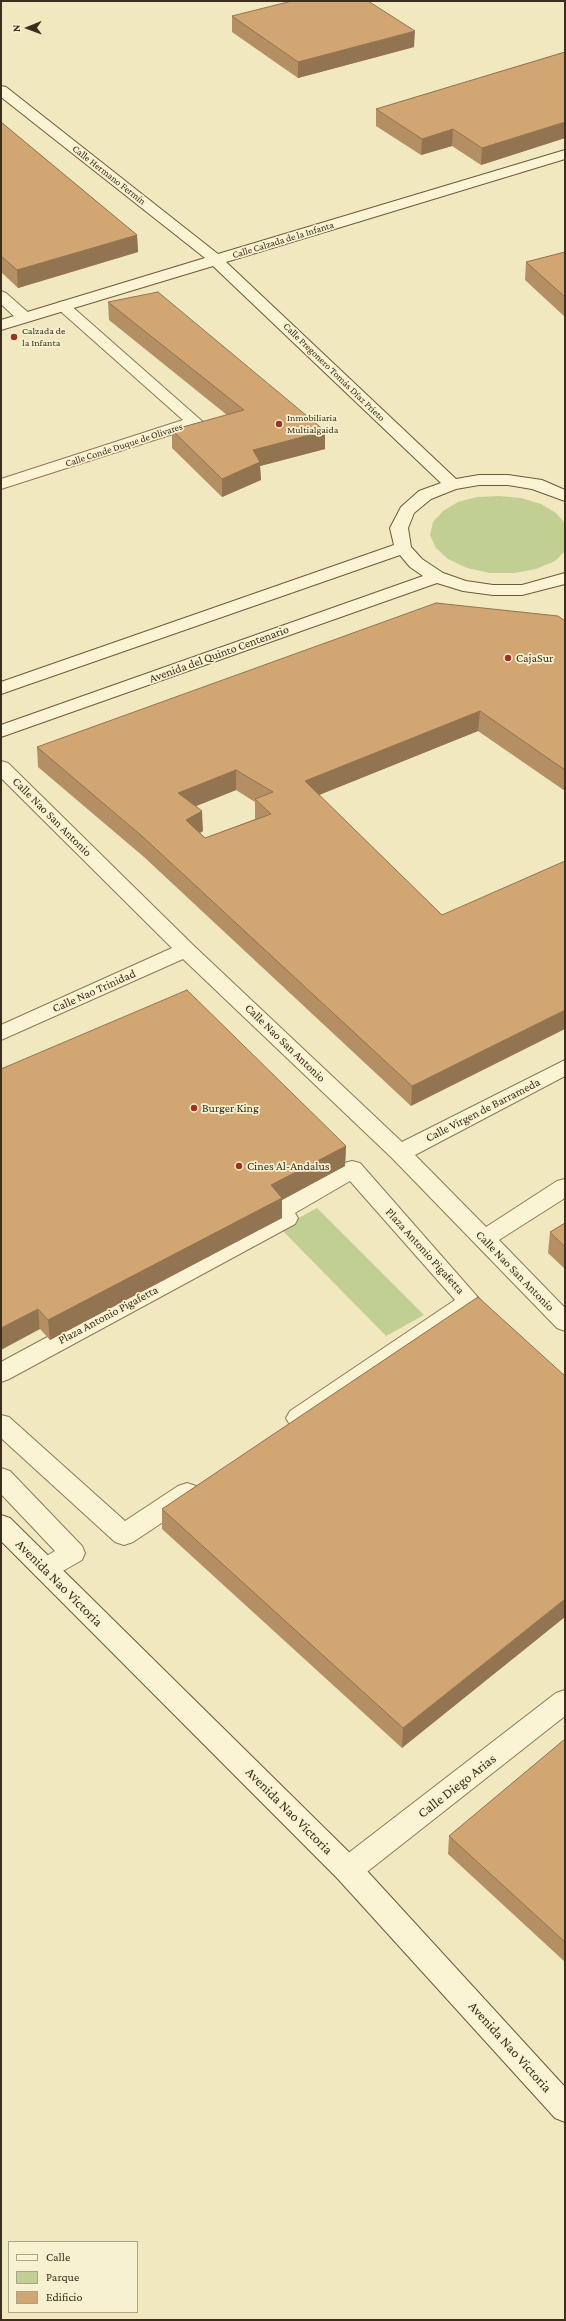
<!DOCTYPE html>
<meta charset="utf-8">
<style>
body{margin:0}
#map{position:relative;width:566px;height:2321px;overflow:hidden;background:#f1e8c0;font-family:"Crimson Pro",serif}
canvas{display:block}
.frame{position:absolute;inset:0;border:2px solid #3a2e1c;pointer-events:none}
.legend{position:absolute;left:8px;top:2241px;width:130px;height:72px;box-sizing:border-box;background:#f8f1d0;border:1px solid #aca388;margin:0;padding:5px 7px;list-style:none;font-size:12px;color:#3a2e1c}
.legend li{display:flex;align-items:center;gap:8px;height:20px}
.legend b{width:20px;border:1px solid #aca388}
.north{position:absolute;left:8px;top:8px;width:40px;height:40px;-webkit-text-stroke:3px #f8f1d0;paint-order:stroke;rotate:269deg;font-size:11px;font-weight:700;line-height:16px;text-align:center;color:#3a2e1c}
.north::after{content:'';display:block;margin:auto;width:14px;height:18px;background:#3a2e1c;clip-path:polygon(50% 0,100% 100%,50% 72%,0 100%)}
</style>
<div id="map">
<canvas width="566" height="2321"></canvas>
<div class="frame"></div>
<ul class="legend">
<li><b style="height:5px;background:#fbf4d4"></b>Calle</li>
<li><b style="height:11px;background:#c1cf93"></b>Parque</li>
<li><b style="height:11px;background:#d1a673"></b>Edificio</li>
</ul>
<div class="north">N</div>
</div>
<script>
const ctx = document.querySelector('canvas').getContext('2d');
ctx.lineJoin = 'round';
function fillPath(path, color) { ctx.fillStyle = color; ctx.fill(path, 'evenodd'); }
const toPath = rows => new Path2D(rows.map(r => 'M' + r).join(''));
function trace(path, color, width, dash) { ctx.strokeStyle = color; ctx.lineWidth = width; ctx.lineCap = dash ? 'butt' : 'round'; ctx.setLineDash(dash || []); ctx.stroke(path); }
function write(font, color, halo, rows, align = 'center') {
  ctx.font = font + ' "Crimson Pro",serif'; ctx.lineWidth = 3.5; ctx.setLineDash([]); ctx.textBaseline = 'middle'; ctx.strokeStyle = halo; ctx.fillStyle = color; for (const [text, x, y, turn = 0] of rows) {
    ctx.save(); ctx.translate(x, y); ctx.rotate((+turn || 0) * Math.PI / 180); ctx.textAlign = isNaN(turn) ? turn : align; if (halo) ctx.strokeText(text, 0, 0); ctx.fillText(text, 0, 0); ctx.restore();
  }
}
fillPath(toPath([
 [499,496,521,498,541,504,556,513,565,523,565,551,555,561,536,569,514,573,490,573,467,568,448,559,436,548,430,535,433,522,443,511,458,502,477,497],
 [317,1208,424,1315,386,1336,280,1228]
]), '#c1cf93');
const lane = toPath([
 [1,1468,10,1471,82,1546,85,1553,82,1560,54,1576,45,1579,36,1576,32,1569,36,1562,55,1551,1,1494,1,1468]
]);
const street = toPath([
 [1,291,6,293,31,315,33,318,31,321,19,321,1,304,1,291],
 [63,301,68,303,203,422,201,425,1,489,1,479,183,420,58,309,55,306,58,303,63,301],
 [1,761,8,763,193,945,402,1142,565,1060,565,1076,415,1155,486,1227,557,1181,565,1179,565,1198,499,1240,565,1308,565,1331,557,1328,392,1158,183,959,1,1040,1,1025,172,948,1,778,1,761],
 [352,1161,360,1163,482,1302,478,1308,306,1425,298,1427,290,1425,286,1418,290,1411,455,1300,350,1181,295,1213,298,1218,295,1224,9,1379,1,1382,1,1362,272,1216,269,1211,272,1205,344,1163,352,1161],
 [1,1415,9,1417,125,1521,178,1486,187,1483,196,1486,199,1493,196,1500,133,1542,124,1545,115,1542,1,1438,1,1415],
 [565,1690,565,1716,358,1879,348,1882,338,1879,334,1870,338,1861,556,1693,565,1690]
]);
const secondary = toPath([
 [1,86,6,87,218,254,565,150,565,159,226,262,456,479,479,475,508,475,542,480,565,490,565,501,532,489,508,485,479,485,456,489,431,499,414,513,408,528,411,547,422,559,443,573,466,581,493,585,522,585,565,573,565,584,522,595,493,595,463,591,437,583,1,737,1,725,423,576,410,567,400,555,1,694,1,682,394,545,390,528,401,507,419,491,441,483,213,266,1,330,1,320,205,258,1,97,1,86],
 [1,1515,10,1518,358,1861,565,2087,565,2122,555,2118,338,1879,1,1541,1,1515]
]);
trace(lane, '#8b7957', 2);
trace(street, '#8b7957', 2);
trace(secondary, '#6d5a3a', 2);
fillPath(lane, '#fbf4d4');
fillPath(street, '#fbf4d4');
fillPath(secondary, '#fbf4d4');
fillPath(toPath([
 [232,16,414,47,298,78,232,32],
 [565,52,565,138,481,165,452,146,421,155,376,126,376,109],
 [1,122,137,235,138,252,18,288,1,272],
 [565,252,565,317,525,280,526,262],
 [108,302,325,431,325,449,260,466,261,480,222,497,172,448,172,430,227,415,109,320],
 [565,621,565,791,478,731,319,795,442,915,411,1106,144,857,38,767,37,747],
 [236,790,255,802,255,819,205,838,200,833,203,831,196,806],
 [1,1069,346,1146,345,1166,282,1200,282,1218,50,1340,40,1329],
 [565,1223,565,1269,548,1253,550,1232],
 [478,1297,402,1748,162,1529,162,1509],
 [565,1739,565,1962,448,1854,449,1836]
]), '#b48f63');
fillPath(toPath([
 [415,31,414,47,298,78,298,62],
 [565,122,565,138,481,165,482,148],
 [453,129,452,146,421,155,422,139],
 [137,235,138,252,18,288,17,270],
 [325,431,325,449,260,466,261,480,222,497,222,479,253,450],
 [480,711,478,731,304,801,305,781],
 [236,770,236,790,179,813,178,793],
 [202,811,203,831,187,840,186,820],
 [565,1010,565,1029,411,1106,412,1086],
 [346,1146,345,1166,282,1200,282,1218,50,1340,48,1320,271,1185],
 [38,1309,40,1329,1,1350,1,1328],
 [565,1599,565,1617,402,1748,403,1728]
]), '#927450');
const building = toPath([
 [292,1,368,1,415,31,298,62,232,16,292,1],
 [565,52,565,122,482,148,453,129,422,139,376,109,565,52],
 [1,122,137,235,17,270,1,256,1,122],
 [565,252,565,297,526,262,565,252],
 [158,292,325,431,253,450,260,462,222,479,172,430,244,410,108,302,158,292],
 [436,603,558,616,565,621,565,770,480,711,305,781,442,915,565,861,565,1010,412,1086,143,837,37,747,436,603],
 [236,770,273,792,255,799,271,814,205,838,186,820,202,811,178,793,236,770],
 [187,990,346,1146,271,1185,282,1198,48,1320,38,1309,1,1328,1,1069,187,990],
 [565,1223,565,1247,550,1232,565,1223],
 [478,1297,565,1376,565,1599,403,1728,162,1509,478,1297],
 [565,1739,565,1942,449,1836,565,1739]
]);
fillPath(building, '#d1a673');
trace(building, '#927450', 1);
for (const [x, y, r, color] of [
 [14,337,4,"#9e3123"],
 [279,424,4,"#9e3123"],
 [508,658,4,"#9e3123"],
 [194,1108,4,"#9e3123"],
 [239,1166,4,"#9e3123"]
]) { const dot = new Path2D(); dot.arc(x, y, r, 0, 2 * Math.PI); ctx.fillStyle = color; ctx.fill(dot); trace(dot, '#f8f1d0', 1.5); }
write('10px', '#3a2e1c', '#f8f1d0', [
 ["Calle Hermano Fermín",109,175,38],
 ["Calle Calzada de la Infanta",283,240,-17],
 ["Calle Pregonero Tomás Díaz Prieto",334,372,44],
 ["Calle Conde Duque de Olivares",124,445,-18]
]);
write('10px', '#3a2e1c', '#f8f1d0', [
 ["Calzada de",22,331],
 ["la Infanta",22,343],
 ["Inmobiliaria",287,418],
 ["Multialgaida",287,430]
], 'left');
write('12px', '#3a2e1c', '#f8f1d0', [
 ["Avenida del Quinto Centenario",219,654,-20],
 ["Calle Nao San Antonio",52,817,45],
 ["Calle Nao Trinidad",94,991,-24],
 ["Calle Nao San Antonio",285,1043,44],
 ["Calle Virgen de Barrameda",483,1110,-27],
 ["Plaza Antonio Pigafetta",425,1251,48],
 ["Calle Nao San Antonio",515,1271,46],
 ["Plaza Antonio Pigafetta",108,1315,-28]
]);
write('12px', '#3a2e1c', '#f8f1d0', [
 ["CajaSur",516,658],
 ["Burger King",202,1108],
 ["Cines Al-Andalus",247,1166]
], 'left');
write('14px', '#3a2e1c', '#f8f1d0', [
 ["Avenida Nao Victoria",59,1583,45],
 ["Calle Diego Arias",457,1786,-38],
 ["Avenida Nao Victoria",289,1811,45],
 ["Avenida Nao Victoria",510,2047,48]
]);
</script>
